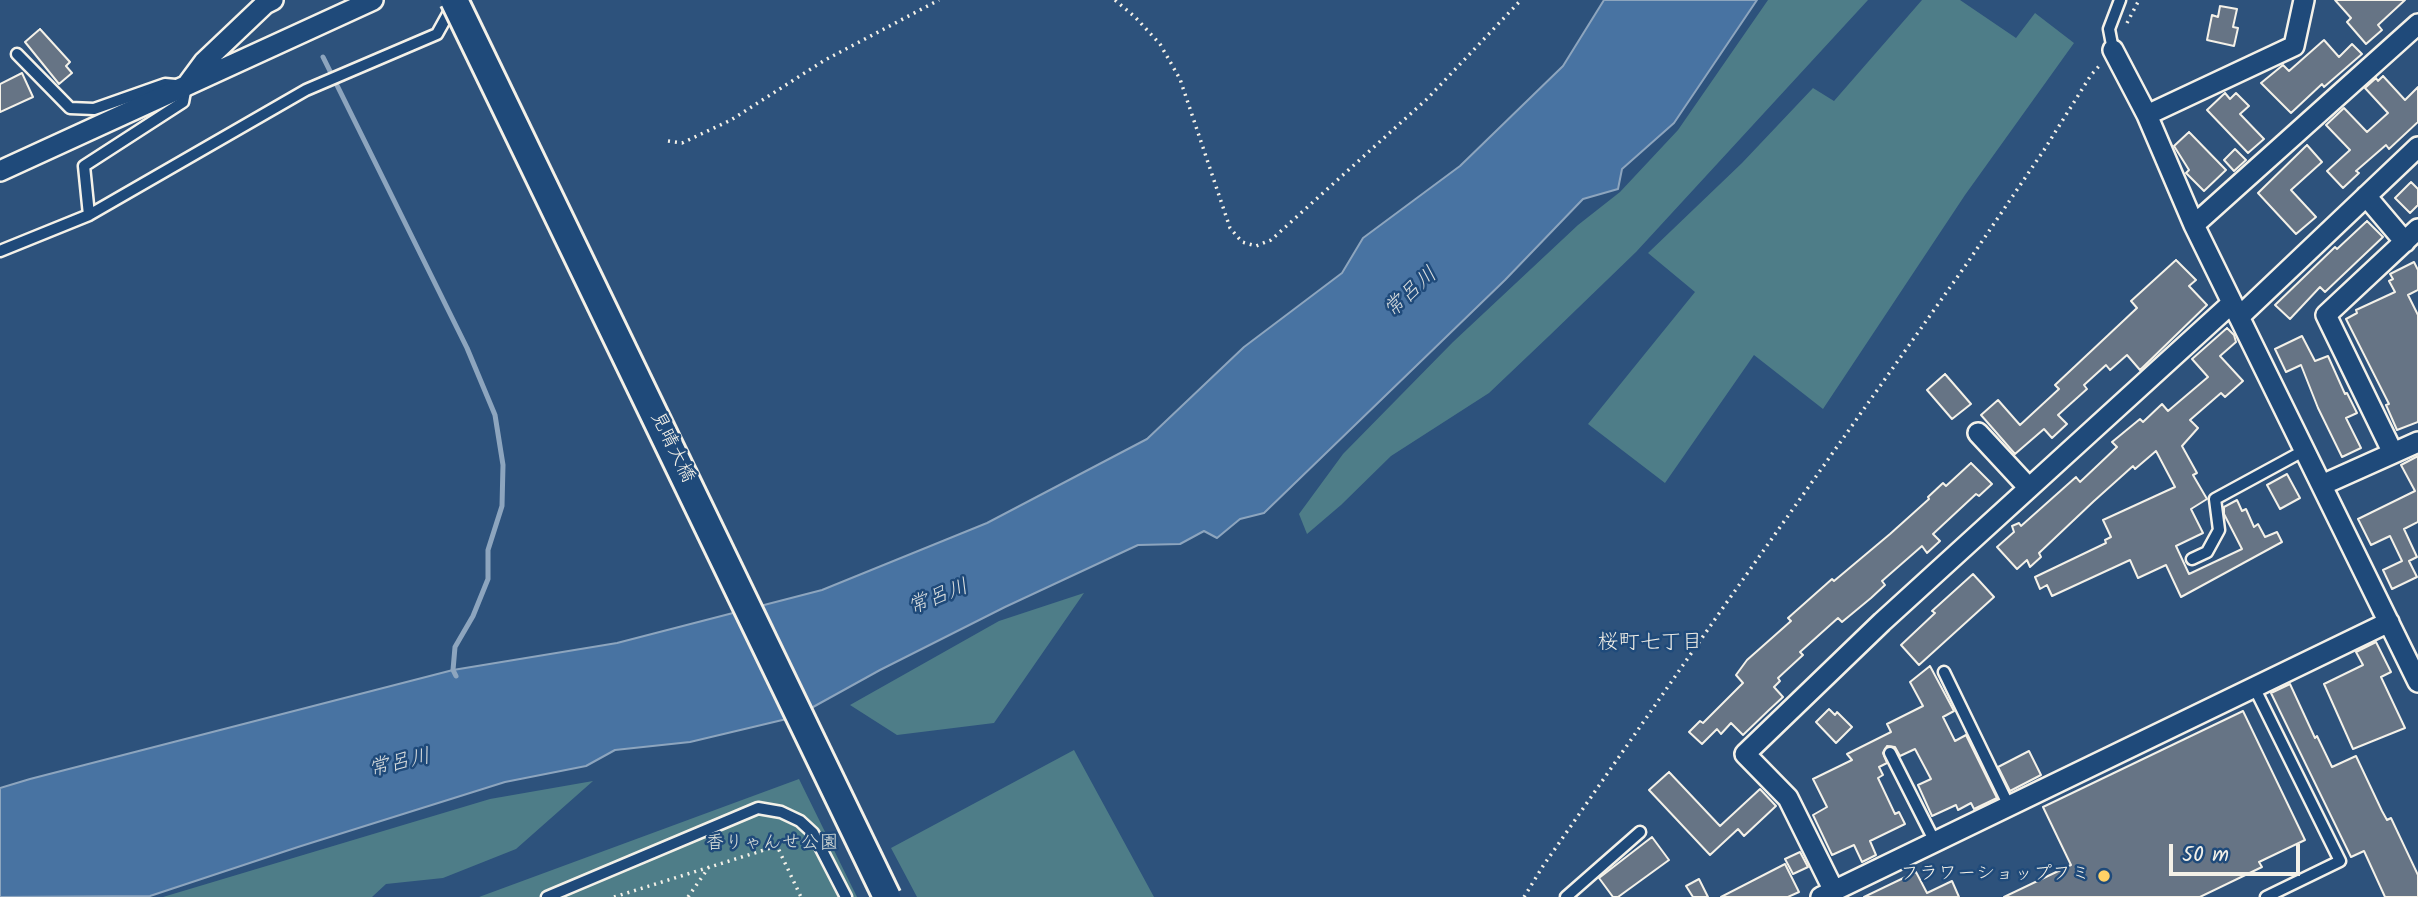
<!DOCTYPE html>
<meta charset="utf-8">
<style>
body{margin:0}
#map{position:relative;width:2418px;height:897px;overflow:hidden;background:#2d527c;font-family:Kalam,sans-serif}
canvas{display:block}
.scale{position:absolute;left:2169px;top:844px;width:131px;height:32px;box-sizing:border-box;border:4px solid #f4f1e8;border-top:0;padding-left:9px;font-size:21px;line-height:24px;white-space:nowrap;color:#f4f1e8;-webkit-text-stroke:5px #1f4a7a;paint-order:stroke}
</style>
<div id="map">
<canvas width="2418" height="897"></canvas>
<div class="scale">50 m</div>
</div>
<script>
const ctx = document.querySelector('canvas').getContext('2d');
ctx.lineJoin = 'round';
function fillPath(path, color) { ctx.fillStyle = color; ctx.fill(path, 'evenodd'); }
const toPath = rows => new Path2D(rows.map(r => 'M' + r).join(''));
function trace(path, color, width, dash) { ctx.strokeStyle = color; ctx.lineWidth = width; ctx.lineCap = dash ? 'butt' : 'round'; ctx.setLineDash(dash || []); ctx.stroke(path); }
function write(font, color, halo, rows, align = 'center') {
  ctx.font = font + ' Kalam,"Klee One",sans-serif'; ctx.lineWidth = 5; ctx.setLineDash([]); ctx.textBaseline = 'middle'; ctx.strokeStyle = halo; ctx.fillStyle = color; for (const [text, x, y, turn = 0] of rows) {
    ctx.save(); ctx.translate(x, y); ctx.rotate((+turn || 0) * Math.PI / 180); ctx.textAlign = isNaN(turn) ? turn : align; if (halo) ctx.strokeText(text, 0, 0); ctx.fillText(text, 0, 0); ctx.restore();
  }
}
fillPath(toPath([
 [1768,0,1868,0,1636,252,1549,336,1489,393,1391,456,1341,505,1307,534,1299,514,1343,454,1453,342,1578,225,1620,192,1678,130],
 [1922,0,1960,0,2016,38,2035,13,2074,43,1965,195,1823,409,1754,355,1665,483,1588,424,1695,292,1648,253,1742,163,1813,88,1834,101],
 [1084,593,994,723,897,735,850,705,999,621],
 [1074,750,1154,897,917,897,891,848],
 [799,779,857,897,479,897],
 [593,781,516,849,443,878,386,884,372,897,163,897,490,799]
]), '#4e7d88');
const water = toPath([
 [1604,0,1757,0,1674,123,1622,169,1618,189,1583,199,1505,280,1264,513,1240,519,1217,538,1204,531,1180,544,1138,545,1005,607,880,670,795,717,690,742,615,750,586,766,505,782,298,847,150,896,0,897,0,788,30,779,453,670,617,643,822,590,987,523,1147,439,1244,347,1342,273,1363,238,1460,166,1563,66,1604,0]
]);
fillPath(water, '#4873a2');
trace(water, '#8da5be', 2);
trace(toPath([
 [323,57,467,348,495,415,503,465,502,506,488,550,488,579,473,616,455,647,453,670,456,676]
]), '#8da5be', 5);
const building = toPath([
 [2335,0,2405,0,2378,25,2382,30,2366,44,2347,22,2351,18,2335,0],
 [2220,6,2237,9,2233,27,2238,28,2234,46,2207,40,2212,15,2218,17,2220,6],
 [40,29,70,62,66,66,72,73,59,84,25,42,40,29],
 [2324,40,2339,57,2352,44,2362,54,2324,87,2322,84,2291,113,2261,83,2283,65,2289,71,2324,40],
 [22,73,33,97,0,112,0,84,22,73],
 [2383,76,2405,100,2418,87,2418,122,2389,149,2386,145,2356,171,2359,173,2343,188,2327,171,2350,150,2326,125,2344,108,2367,132,2388,113,2365,88,2376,78,2378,81,2383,76],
 [2225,93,2230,99,2236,93,2249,106,2240,114,2264,139,2248,153,2207,110,2225,93],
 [2189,132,2226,170,2204,191,2186,173,2189,170,2174,146,2189,132],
 [2307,145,2322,162,2291,190,2316,217,2296,234,2258,193,2307,145],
 [2235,149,2246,160,2234,171,2224,160,2235,149],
 [2411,182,2418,189,2418,205,2410,213,2395,198,2411,182],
 [2367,221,2383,237,2325,292,2320,287,2290,319,2275,305,2335,247,2337,249,2367,221],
 [2176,260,2196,280,2189,286,2207,305,2140,370,2127,355,2110,370,2106,365,2084,385,2087,389,2058,415,2067,424,2052,438,2044,429,2015,454,1981,415,1998,400,2020,425,2059,389,2055,385,2137,308,2131,301,2176,260],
 [2414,262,2418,270,2418,290,2408,295,2418,315,2418,422,2397,430,2386,405,2389,404,2346,319,2357,313,2356,310,2395,292,2389,281,2393,279,2390,274,2414,262],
 [2227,328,2234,335,2236,342,2220,356,2243,381,2225,397,2221,393,2190,420,2198,428,2182,446,2197,473,2193,475,2207,499,2191,509,2203,533,2176,546,2189,574,2242,549,2224,514,2224,507,2237,500,2242,511,2246,509,2254,527,2258,524,2265,537,2277,532,2282,542,2181,597,2166,565,2138,578,2130,560,2052,596,2047,585,2040,589,2035,577,2106,543,2105,540,2111,537,2103,520,2175,487,2156,451,2135,469,2133,466,2094,501,2039,553,2041,557,2030,567,2027,560,2017,569,1997,547,2014,532,2012,526,2019,523,2021,526,2076,477,2080,482,2117,447,2112,442,2140,419,2143,422,2162,404,2168,411,2208,377,2192,359,2227,328],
 [2302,336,2315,361,2328,356,2345,394,2347,393,2357,413,2346,418,2361,448,2342,457,2318,408,2301,365,2286,372,2275,349,2302,336],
 [1945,374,1971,404,1952,419,1927,390,1945,374],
 [2418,456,2418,522,2404,529,2417,557,2409,561,2417,577,2392,589,2383,570,2402,561,2390,536,2371,545,2358,519,2415,491,2401,465,2418,456],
 [1971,463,1992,484,1979,496,1976,494,1933,534,1940,541,1927,553,1922,546,1882,581,1885,585,1871,598,1842,622,1838,618,1800,652,1803,655,1778,678,1780,681,1774,687,1783,697,1769,710,1743,735,1731,723,1721,734,1717,729,1702,744,1689,732,1700,721,1703,723,1743,683,1736,675,1747,660,1791,621,1788,618,1832,579,1834,581,1890,534,1929,499,1928,497,1943,483,1946,486,1971,463],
 [2287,474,2300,498,2280,509,2267,485,2287,474],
 [1973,574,1994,597,1919,665,1901,645,1935,613,1932,611,1973,574],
 [2376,642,2391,672,2381,677,2405,728,2353,749,2324,684,2363,665,2356,652,2376,642],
 [1930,666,1954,711,1943,717,1955,741,1966,735,1997,798,1974,809,1971,803,1958,810,1956,805,1932,816,1918,785,1931,779,1915,749,1900,756,1895,747,1887,746,1883,753,1887,763,1879,767,1883,775,1878,778,1895,814,1899,812,1905,824,1870,841,1876,855,1862,862,1854,845,1832,855,1813,815,1827,807,1813,779,1852,760,1847,754,1891,732,1887,724,1923,706,1910,682,1930,666],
 [2290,684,2315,738,2317,736,2332,767,2356,756,2382,811,2387,820,2391,818,2418,875,2418,897,2385,897,2364,851,2351,857,2271,693,2290,684],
 [1829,709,1835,715,1837,712,1852,727,1836,743,1816,722,1829,709],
 [2243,711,2305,840,2259,862,2262,867,2200,897,2004,897,2071,865,2043,807,2243,711],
 [2029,751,2041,775,2010,791,1998,767,2029,751],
 [1669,772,1720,826,1760,789,1776,806,1744,836,1738,829,1710,855,1649,790,1669,772],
 [1652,837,1669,860,1618,897,1613,897,1599,878,1652,837],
 [1800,852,1808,867,1793,874,1785,859,1800,852],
 [1785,864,1799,892,1788,897,1721,897,1785,864],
 [1916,872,1927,893,1952,881,1959,897,1864,897,1916,872],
 [1699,879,1708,897,1693,897,1686,886,1699,879]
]);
fillPath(building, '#667485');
trace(building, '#f4f1e8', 2);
const lane = toPath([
 [2113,50,2109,29,2120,0],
 [17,54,70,108,94,109,165,84,186,86,183,102,84,166,89,215],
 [0,251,89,215,306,90,437,34,452,7],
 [2192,559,2207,552,2219,530,2215,499,2305,450],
 [1944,672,2009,806],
 [2254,687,2340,861,2266,897],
 [1890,753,1935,842],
 [547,897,758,808,781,812,800,821,813,833,846,897],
 [1566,897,1640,832]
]);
const street = toPath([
 [2113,50,2147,115,2194,225,2418,682],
 [187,85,204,62,265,4,273,0],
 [2147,115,2294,46,2304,0],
 [0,171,373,0],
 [2366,196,2405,242],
 [2194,225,2418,24],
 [2239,317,2418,147],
 [1978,433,2029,488],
 [2393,453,2326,315,2418,229],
 [2322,485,2418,442],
 [1834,891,1788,798,1745,754,1882,622,2232,303],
 [1821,897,2389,622]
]);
trace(lane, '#f4f1e8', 15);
trace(street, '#f4f1e8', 24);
trace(toPath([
 [1115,0,1135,17,1160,44,1180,79,1230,228,1242,242,1256,246,1271,240,1427,99,1521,0],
 [2127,23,2139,0],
 [668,141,682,143,731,120,825,60,939,0],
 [614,897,777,846,801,897],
 [688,897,709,867],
 [1524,897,1543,866,1727,602,1968,262,2044,150,2091,75,2101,64]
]), '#f4f1e8', 3.5, [2, 5]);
trace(lane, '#1f4a7a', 10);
trace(street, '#1f4a7a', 19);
const secondaryBridge = toPath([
 [454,0,887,897]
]);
trace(secondaryBridge, '#f4f1e8', 32, []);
trace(secondaryBridge, '#1f4a7a', 26);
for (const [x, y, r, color] of [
 [2104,876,7,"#ffd166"]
]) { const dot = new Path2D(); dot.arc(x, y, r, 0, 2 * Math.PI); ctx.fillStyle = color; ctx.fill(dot); trace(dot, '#1f4a7a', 2.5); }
write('19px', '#f4f1e8', '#1f4a7a', [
 ["見晴大橋",671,448,64]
]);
write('19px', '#dbe0da', '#1f4a7a', [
 ["香りゃんせ公園",772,845]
]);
write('19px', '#f4f1e8', '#1f4a7a', [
 ["フラワーショップフミ",2090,876]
], 'right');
write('italic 21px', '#dadede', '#1f4a7a', [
 ["常呂川",1412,294,-42],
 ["常呂川",939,599,-21],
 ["常呂川",400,765,-13]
]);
write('21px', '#f4f1e8', '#1f4a7a', [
 ["桜町七丁目",1650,644]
]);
</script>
